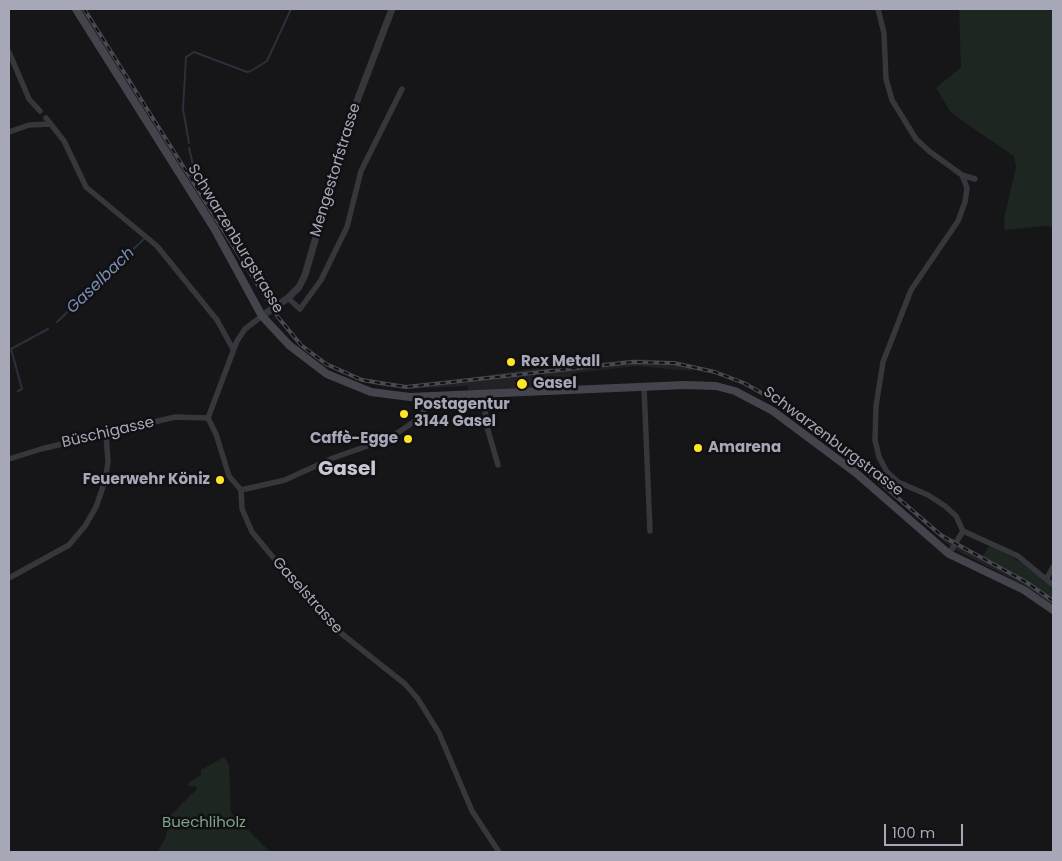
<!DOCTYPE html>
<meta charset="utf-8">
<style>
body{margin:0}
#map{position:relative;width:1062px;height:861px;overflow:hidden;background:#161517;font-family:Poppins,sans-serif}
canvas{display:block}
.frame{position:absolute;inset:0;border:10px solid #a6a8b8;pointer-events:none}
.scale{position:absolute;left:884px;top:824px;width:79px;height:22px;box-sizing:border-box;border:2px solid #a6a8b8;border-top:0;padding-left:6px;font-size:15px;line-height:18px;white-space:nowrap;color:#a6a8b8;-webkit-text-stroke:4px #111012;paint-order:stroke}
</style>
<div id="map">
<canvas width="1062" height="861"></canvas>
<div class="frame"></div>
<div class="scale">100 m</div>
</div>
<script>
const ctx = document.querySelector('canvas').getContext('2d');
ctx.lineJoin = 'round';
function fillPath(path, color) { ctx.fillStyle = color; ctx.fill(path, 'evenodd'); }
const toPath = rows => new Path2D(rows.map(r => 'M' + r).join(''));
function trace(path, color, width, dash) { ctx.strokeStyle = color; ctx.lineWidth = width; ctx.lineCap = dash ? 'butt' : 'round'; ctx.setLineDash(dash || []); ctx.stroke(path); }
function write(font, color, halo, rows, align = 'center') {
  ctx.font = font + ' Poppins,sans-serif'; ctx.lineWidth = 5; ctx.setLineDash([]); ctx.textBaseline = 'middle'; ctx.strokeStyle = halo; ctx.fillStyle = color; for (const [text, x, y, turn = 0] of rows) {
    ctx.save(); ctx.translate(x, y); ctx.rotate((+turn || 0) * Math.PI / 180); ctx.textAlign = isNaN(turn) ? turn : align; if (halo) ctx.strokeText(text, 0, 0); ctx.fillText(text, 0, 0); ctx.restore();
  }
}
fillPath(toPath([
 [82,9,87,9,279,316,303,344,327,362,362,378,406,385,442,382,537,368,637,359,674,361,715,370,749,384,784,404,866,468,938,531,956,540,963,547,1037,587,1053,599,1053,605,1025,586,952,548,864,471,781,407,748,387,714,374,693,368,691,371,636,366,574,373,561,388,468,393,468,386,406,389,380,386,356,380,330,368,300,347,276,318]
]), '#222124');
fillPath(toPath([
 [959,9,1053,9,1053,227,1045,226,1005,230,1004,219,1016,167,1014,156,961,120,950,111,936,88,961,67],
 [990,545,1023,563,1051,586,1053,599,1027,581,982,557],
 [224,757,229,765,231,813,270,852,157,852,165,839,171,815,197,789,195,786,189,786,188,783,201,775,201,770]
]), '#1d2620');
trace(toPath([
 [189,143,183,109,186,57,194,52,247,72,251,71,267,61,291,9],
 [189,148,195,173],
 [57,322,144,239],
 [18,391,22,389,11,349,48,329]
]), '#2a303c', 2);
trace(toPath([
 [878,9,884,33,886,79,892,100,916,139,929,151,962,175,967,188,965,202,958,221,911,290,883,362,876,406,875,440,879,457,887,472,898,482,928,495,945,506,956,516,963,531,1018,556,1053,585],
 [9,52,29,99,40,111],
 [46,118,64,141,86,187,157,246,217,320,233,349],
 [9,132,29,125,50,124],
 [962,175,975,179],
 [288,298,300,309,321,280,347,227,361,171,402,89],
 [262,316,245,329,237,341,208,418,216,434,229,476,241,490,242,509,252,532,327,622,405,684,418,699,439,733,472,811,499,852],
 [644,387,650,531],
 [483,395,487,427,498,465],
 [9,459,41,449,175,417,208,418],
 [241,490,285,480,333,458,390,438,418,419,434,398],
 [949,554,963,531],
 [9,578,69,545,85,526,96,507,105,481,108,462,106,433],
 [1047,578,1053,567]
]), '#36363d', 5.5);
trace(toPath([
 [262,316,288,298,299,287,305,275,349,122,392,9]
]), '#36363d', 7);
trace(toPath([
 [76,9,214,228,262,316,289,345,327,374,371,392,410,397,684,385,716,386,735,391,773,411,856,473,949,554,1024,590,1053,610]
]), '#44444d', 8);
const rail = toPath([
 [84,9,278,317,301,345,326,364,362,380,406,387,632,362,674,363,715,372,744,383,774,400,854,460,942,536,1026,582,1053,601]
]);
trace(rail, '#494952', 4);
trace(rail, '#111012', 2, [5.5]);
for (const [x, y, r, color] of [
 [511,362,5,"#ffe525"],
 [522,384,6,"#ffe525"],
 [404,414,5,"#ffe525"],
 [408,439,5,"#ffe525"],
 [698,448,5,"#ffe525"],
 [220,480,5,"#ffe525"]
]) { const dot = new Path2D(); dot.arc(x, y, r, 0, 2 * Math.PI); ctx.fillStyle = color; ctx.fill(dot); trace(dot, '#111012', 2); }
write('15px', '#a6a8b8', '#111012', [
 ["Mengestorfstrasse",336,170,-73],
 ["Schwarzenburgstrasse",235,239,59],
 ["Büschigasse",108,433,-13],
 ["Schwarzenburgstrasse",833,442,37],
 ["Gaselstrasse",307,596,48]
]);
write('bold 15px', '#a6a8b8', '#111012', [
 ["Rex Metall",521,362],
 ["Gasel",533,384],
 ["Postagentur",414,405],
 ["3144 Gasel",414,422],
 ["Caffè-Egge",398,439,"right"],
 ["Amarena",708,448],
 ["Feuerwehr Köniz",210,480,"right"]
], 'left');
write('15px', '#7ba587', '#111012', [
 ["Buechliholz",204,823]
]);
write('italic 16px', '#7a8db6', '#111012', [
 ["Gaselbach",101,281,-44]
]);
write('bold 20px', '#c7c8d4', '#111012', [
 ["Gasel",347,470]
]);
</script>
